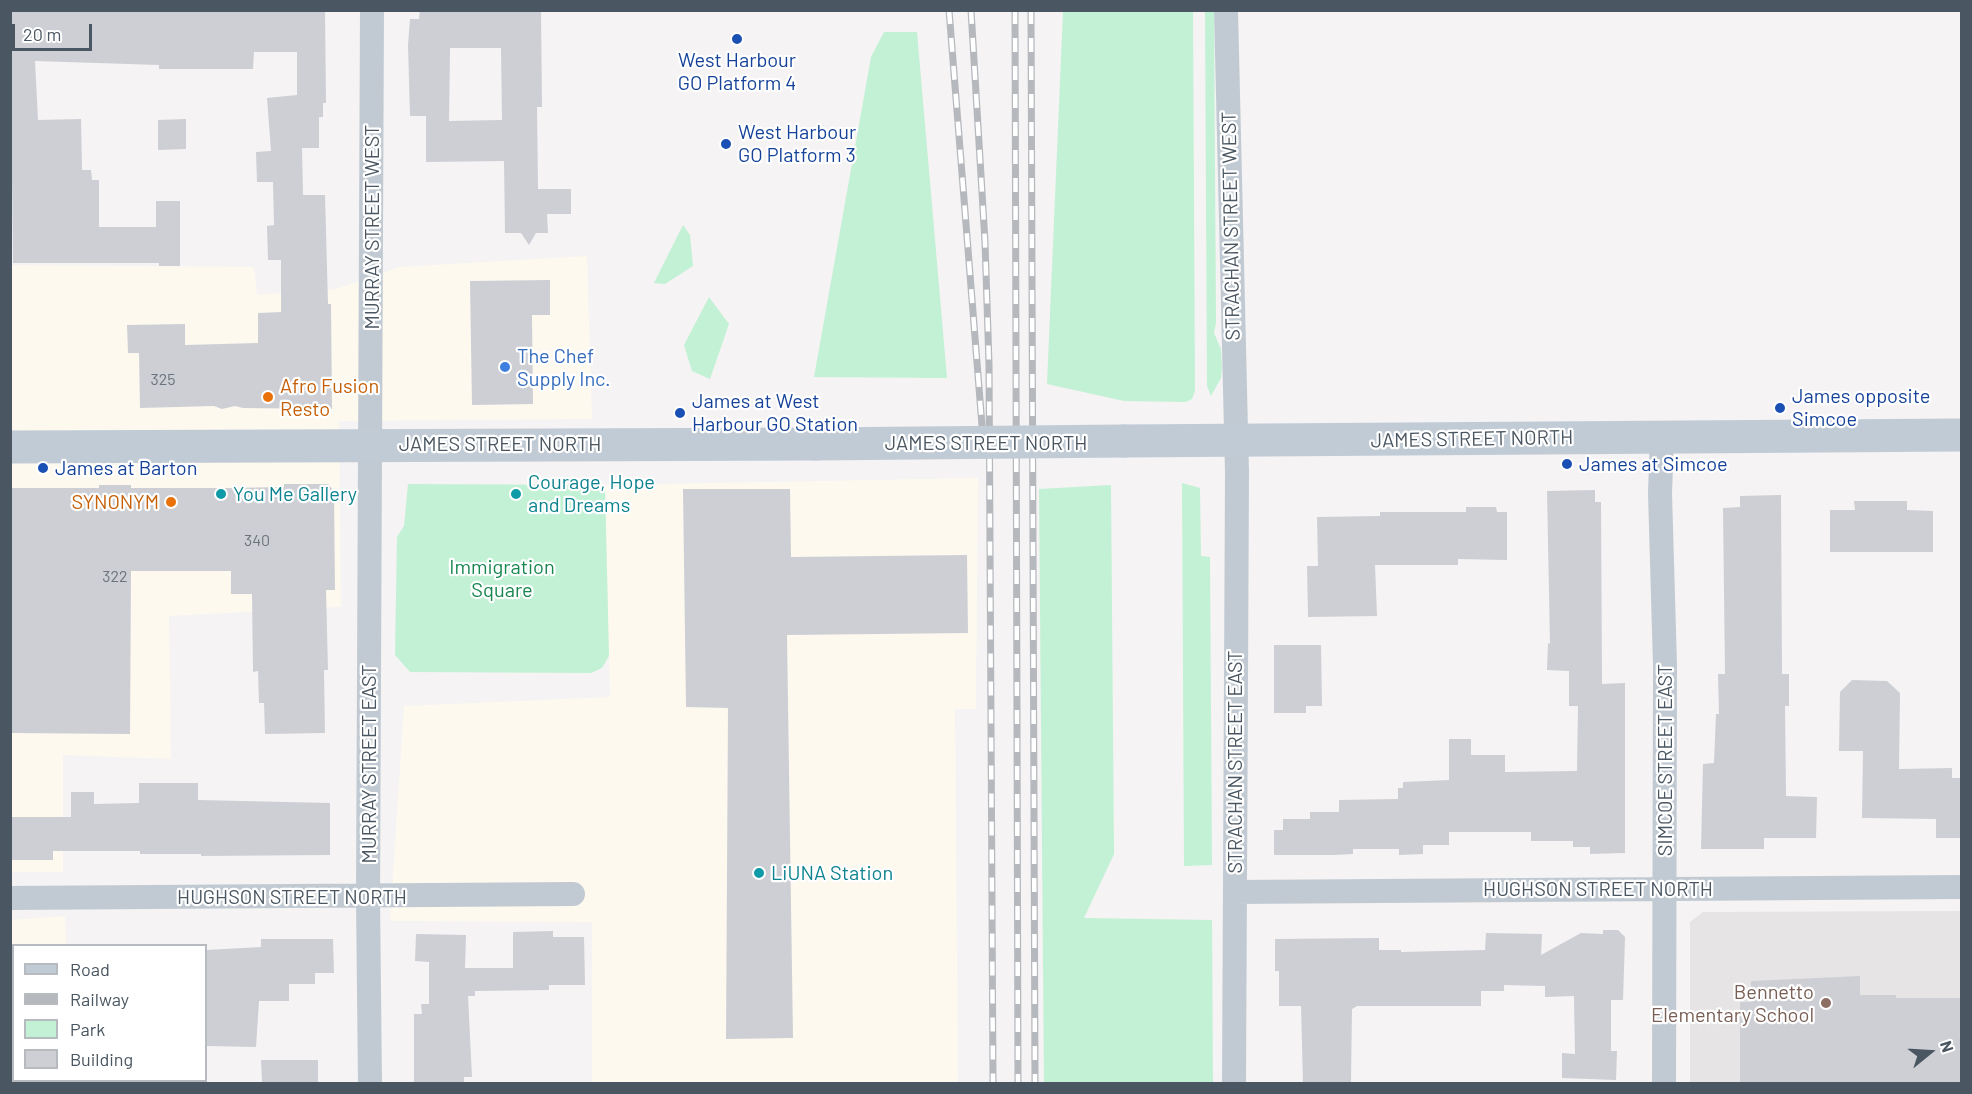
<!DOCTYPE html>
<style>
body{margin:0}
#map{position:relative;width:1972px;height:1094px;overflow:hidden;background:#f5f3f3;font-family:Barlow,sans-serif}
canvas{display:block}
.frame{position:absolute;inset:0;border:12px solid #4a5661;pointer-events:none}
.legend{position:absolute;left:12px;top:944px;width:195px;height:138px;box-sizing:border-box;background:#fff;border:2px solid #b7bbc0;margin:0;padding:8px 10px;list-style:none;font-size:18px;color:#4a5661}
.legend li{display:flex;align-items:center;gap:12px;height:30px}
.legend b{width:30px;border:2px solid #b7bbc0}
.north{position:absolute;left:1900px;top:1022px;width:60px;height:60px;-webkit-text-stroke:4px #fff;paint-order:stroke;rotate:72deg;font-size:16px;font-weight:700;line-height:24px;text-align:center;color:#4a5661}
.north::after{content:'';display:block;margin:auto;width:21px;height:27px;background:#4a5661;clip-path:polygon(50% 0,100% 100%,50% 72%,0 100%)}
.scale{position:absolute;left:12px;top:24px;width:80px;height:27px;box-sizing:border-box;border:3px solid #4a5661;border-top:0;padding-left:8px;font-size:18px;line-height:21px;white-space:nowrap;color:#4a5661;-webkit-text-stroke:4px #fff;paint-order:stroke}
</style>
<div id="map">
<canvas width="1972" height="1094"></canvas>
<div class="frame"></div>
<ul class="legend">
<li><b style="height:8px;background:#c1cbd6"></b>Road</li>
<li><b style="height:8px;background:#b5b8bd"></b>Railway</li>
<li><b style="height:16px;background:#c3f1d5"></b>Park</li>
<li><b style="height:16px;background:#cdcfd5"></b>Building</li>
</ul>
<div class="north">N</div>
<div class="scale">20 m</div>
</div>
<script>
const ctx = document.querySelector('canvas').getContext('2d');
ctx.lineJoin = 'round';
function fillPath(path, color) { ctx.fillStyle = color; ctx.fill(path, 'evenodd'); }
const toPath = rows => new Path2D(rows.map(r => 'M' + r).join(''));
function trace(path, color, width, dash) { ctx.strokeStyle = color; ctx.lineWidth = width; ctx.lineCap = dash ? 'butt' : 'round'; ctx.setLineDash(dash || []); ctx.stroke(path); }
function write(font, color, halo, rows, align = 'center') {
  ctx.font = font + ' Barlow,sans-serif'; ctx.lineWidth = 4.5; ctx.setLineDash([]); ctx.textBaseline = 'middle'; ctx.strokeStyle = halo; ctx.fillStyle = color; for (const [text, x, y, turn = 0] of rows) {
    ctx.save(); ctx.translate(x, y); ctx.rotate((+turn || 0) * Math.PI / 180); ctx.textAlign = isNaN(turn) ? turn : align; if (halo) ctx.strokeText(text, 0, 0); ctx.fillText(text, 0, 0); ctx.restore();
  }
}
fillPath(toPath([
 [587,256,592,419,339,421,341,607,169,616,171,759,63,755,63,872,11,872,11,265,254,267,257,295,336,289,399,267],
 [978,478,976,709,955,709,958,1083,592,1083,592,922,390,921,404,706,610,697,605,485],
 [65,916,66,945,14,946,14,1080,206,1080,207,1055,207,1083,11,1083,11,920]
]), '#fdf9ef');
fillPath(toPath([
 [1961,911,1961,1083,1690,1084,1690,922,1703,912]
]), '#e6e4e5');
fillPath(toPath([
 [1063,11,1193,11,1195,391,1192,399,1186,402,1124,401,1047,384],
 [1205,11,1214,11,1216,323,1214,333,1221,349,1222,368,1221,378,1211,396,1207,386],
 [884,32,917,32,947,378,814,377,871,57],
 [683,225,690,235,693,266,665,284,654,283],
 [709,297,729,324,710,379,692,371,684,345],
 [1182,483,1200,488,1201,556,1210,557,1212,865,1184,866],
 [408,484,605,485,609,656,602,668,591,673,410,672,395,655,397,537,404,526],
 [1111,485,1114,854,1084,918,1212,920,1213,1083,1044,1083,1039,489]
]), '#c3f1d5');
fillPath(toPath([
 [10,10,325,10,326,103,323,103,323,117,319,117,319,148,302,148,303,195,325,195,328,304,331,304,332,409,243,408,235,406,222,409,214,406,140,408,139,353,128,353,127,325,185,324,185,345,258,343,258,313,281,312,281,260,268,260,267,226,274,225,273,182,257,182,256,152,271,151,267,98,297,95,297,52,254,52,253,69,159,69,159,65,35,61,38,120,81,119,82,170,91,170,92,180,99,180,99,227,156,227,156,201,180,201,180,266,159,266,159,263,13,263],
 [420,10,541,10,542,107,537,107,538,189,571,189,571,214,547,214,548,233,536,233,529,245,521,233,505,233,504,161,426,162,426,116,410,116,408,45,410,19,419,19],
 [450,48,501,48,502,120,449,121],
 [186,119,186,149,158,150,158,120],
 [550,280,550,315,532,315,533,404,472,405,470,281],
 [284,484,328,484,334,491,335,590,326,590,328,670,324,670,325,733,265,734,264,703,259,703,258,671,253,672,252,594,231,594,231,571,131,571,130,734,10,733,10,488,99,488,99,485,131,485,131,488,229,488,284,487],
 [683,489,790,489,791,557,967,555,968,633,787,635,793,1038,726,1039,728,708,686,707],
 [1595,490,1595,502,1601,502,1602,684,1625,683,1625,853,1590,854,1590,847,1573,847,1573,841,1531,841,1531,832,1449,832,1449,845,1423,845,1423,854,1399,855,1399,849,1353,849,1353,854,1334,855,1274,855,1274,830,1283,830,1283,819,1310,819,1310,812,1339,812,1339,800,1398,799,1398,788,1403,788,1403,782,1449,780,1449,739,1471,739,1471,755,1505,755,1505,772,1577,771,1578,706,1569,706,1569,671,1547,670,1548,643,1550,644,1547,491],
 [1781,495,1782,674,1789,674,1789,706,1785,706,1786,796,1817,797,1816,838,1764,838,1764,849,1701,849,1703,764,1714,763,1716,714,1719,714,1718,674,1725,674,1723,508,1740,507,1740,496],
 [1854,501,1907,501,1907,510,1933,511,1933,552,1830,552,1830,510,1855,510],
 [1466,507,1496,507,1497,512,1507,512,1507,560,1458,559,1458,565,1375,565,1377,616,1308,617,1307,566,1318,566,1317,517,1380,516,1380,512,1466,512],
 [1274,645,1321,645,1322,706,1306,706,1306,713,1274,713],
 [1852,680,1887,681,1900,693,1899,769,1952,768,1952,778,1962,778,1962,838,1936,838,1936,819,1862,818,1863,751,1839,751,1840,692],
 [139,783,198,783,198,800,330,803,330,855,201,856,201,854,140,854,140,851,53,851,53,860,10,860,10,817,71,817,71,792,94,792,94,804,139,803],
 [1603,930,1618,930,1625,937,1623,1000,1611,1000,1611,1051,1617,1051,1616,1080,1562,1078,1562,1053,1575,1054,1574,996,1545,997,1545,986,1504,985,1504,991,1481,991,1481,1006,1357,1006,1352,1009,1351,1083,1303,1083,1301,1006,1279,1006,1279,971,1275,971,1275,939,1379,938,1379,950,1401,950,1401,952,1485,950,1486,933,1542,934,1541,955,1581,933,1603,934],
 [553,931,553,937,584,937,585,985,549,985,549,990,475,991,475,996,468,996,472,1077,464,1077,464,1083,414,1083,414,1014,422,1014,421,1004,429,1004,429,962,415,961,416,934,466,935,465,968,513,968,513,932],
 [261,939,333,939,334,973,315,973,315,984,289,984,289,1001,259,1001,256,1047,206,1046,206,950,261,947],
 [1860,976,1860,995,1896,995,1896,998,1962,998,1962,1083,1740,1082,1740,1002,1751,1002,1751,981],
 [261,1060,318,1060,318,1083,262,1082]
]), '#cdcfd5');
trace(toPath([
 [1226,10,1237,473,1234,1084],
 [1662,437,1660,493,1665,666,1664,1084],
 [1235,892,1962,887],
 [10,898,573,894],
 [370,1084,368,897,372,10]
]), '#c1cad2', 24);
trace(toPath([
 [1124,441,1962,435],
 [10,447,816,444]
]), '#c1cbd6', 33);
const rail = toPath([
 [949,10,983,438],
 [971,10,985,242,989,364,993,1084],
 [1015,10,1018,1084],
 [1031,10,1035,1084]
]);
trace(rail, '#b5b8bd', 7);
trace(rail, '#fff', 4.5, [14]);
trace(toPath([
 [816,444,1124,441]
]), '#c1cbd6', 33);
for (const [x, y, r, color] of [
 [737,39,6,"#1a4fb4"],
 [726,144,6,"#1a4fb4"],
 [505,367,6,"#3f7fe0"],
 [268,397,6,"#e8710a"],
 [1780,408,6,"#1a4fb4"],
 [680,413,6,"#1a4fb4"],
 [1567,464,6,"#1a4fb4"],
 [43,468,6,"#1a4fb4"],
 [221,494,6,"#0f9aa8"],
 [516,494,6,"#0f9aa8"],
 [171,502,6,"#e8710a"],
 [759,873,6,"#0f9aa8"],
 [1826,1003,6,"#8d6e63"]
]) { const dot = new Path2D(); dot.arc(x, y, r, 0, 2 * Math.PI); ctx.fillStyle = color; ctx.fill(dot); trace(dot, '#fff', 2); }
write('16px', '#6b747e', null, [
 ["325",163,380],
 ["340",257,541],
 ["322",115,577]
]);
write('20px', '#164399', '#fff', [
 ["West Harbour",737,60,"center"],
 ["GO Platform 4",737,83,"center"],
 ["West Harbour",738,132],
 ["GO Platform 3",738,155],
 ["James opposite",1792,396],
 ["Simcoe",1792,419],
 ["James at West",692,401],
 ["Harbour GO Station",692,424],
 ["James at Simcoe",1579,464],
 ["James at Barton",55,468]
], 'left');
write('20px', '#4a5661', '#fff', [
 ["STRACHAN STREET WEST",1231,226,-91],
 ["MURRAY STREET WEST",372,227,-90],
 ["JAMES STREET NORTH",1472,439,-1],
 ["JAMES STREET NORTH",986,443],
 ["JAMES STREET NORTH",500,444],
 ["SIMCOE STREET EAST",1665,760,-90],
 ["STRACHAN STREET EAST",1235,762,-90],
 ["MURRAY STREET EAST",369,764,-90],
 ["HUGHSON STREET NORTH",1598,889],
 ["HUGHSON STREET NORTH",292,897]
]);
write('20px', '#366cbe', '#fff', [
 ["The Chef",517,356],
 ["Supply Inc.",517,379]
], 'left');
write('20px', '#c56008', '#fff', [
 ["Afro Fusion",280,386],
 ["Resto",280,409],
 ["SYNONYM",159,502,"right"]
], 'left');
write('20px', '#0d838f', '#fff', [
 ["Courage, Hope",528,482],
 ["and Dreams",528,505],
 ["You Me Gallery",233,494],
 ["LiUNA Station",771,873]
], 'left');
write('20px', '#17864f', '#fff', [
 ["Immigration",502,567],
 ["Square",502,590]
]);
write('20px', '#785e54', '#fff', [
 ["Bennetto",1814,992],
 ["Elementary School",1814,1015]
], 'right');
</script>
